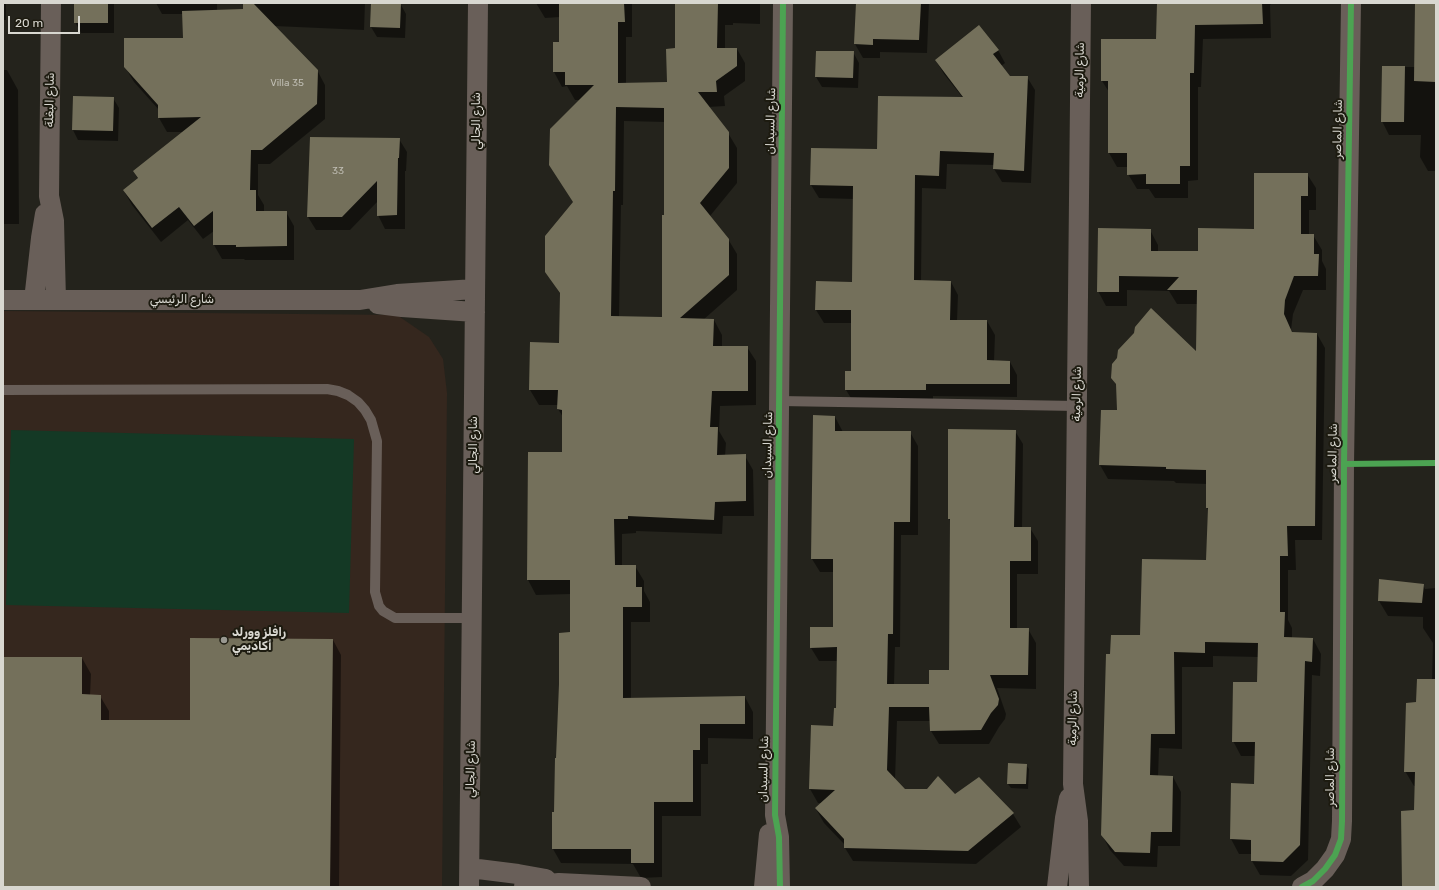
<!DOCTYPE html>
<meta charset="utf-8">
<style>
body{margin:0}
#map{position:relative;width:1439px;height:890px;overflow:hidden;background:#24231c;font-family:Rubik,sans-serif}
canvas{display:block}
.frame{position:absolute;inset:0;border:4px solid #d8d7d0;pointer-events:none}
.scale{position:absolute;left:8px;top:16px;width:72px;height:18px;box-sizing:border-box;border:2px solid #d8d7d0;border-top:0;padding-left:5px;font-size:12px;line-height:14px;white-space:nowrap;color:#d8d7d0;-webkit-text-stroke:3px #1d1b10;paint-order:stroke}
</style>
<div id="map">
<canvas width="1439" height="890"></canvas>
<div class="frame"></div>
<div class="scale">20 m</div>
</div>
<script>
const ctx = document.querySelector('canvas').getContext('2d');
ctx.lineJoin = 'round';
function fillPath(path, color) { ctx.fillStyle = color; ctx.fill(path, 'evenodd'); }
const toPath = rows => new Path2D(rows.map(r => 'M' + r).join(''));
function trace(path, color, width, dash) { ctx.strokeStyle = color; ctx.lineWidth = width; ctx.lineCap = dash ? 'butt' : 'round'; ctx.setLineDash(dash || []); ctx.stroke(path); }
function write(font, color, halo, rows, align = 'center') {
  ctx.font = font + ' Rubik,"Noto Sans Arabic",sans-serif'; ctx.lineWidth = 4; ctx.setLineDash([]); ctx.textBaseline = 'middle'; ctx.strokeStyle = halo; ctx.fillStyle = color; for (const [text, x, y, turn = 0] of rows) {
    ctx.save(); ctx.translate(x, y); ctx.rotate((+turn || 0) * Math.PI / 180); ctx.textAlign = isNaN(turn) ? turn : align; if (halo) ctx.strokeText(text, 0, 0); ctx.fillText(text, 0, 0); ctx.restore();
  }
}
fillPath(toPath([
 [3,311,397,315,429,337,443,359,447,393,442,887,3,887]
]), '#35271e');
fillPath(toPath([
 [11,430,354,439,349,613,6,605]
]), '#143925');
fillPath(toPath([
 [3,3,6,3,6,20,3,20],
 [75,3,114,3,114,33,81,33,75,22],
 [156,3,217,3,218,86,240,86,244,3,365,3,364,30,274,26,317,70,325,85,325,119,270,164,258,164,258,195,264,205,264,212,286,212,294,226,294,260,245,260,244,259,222,259,214,245,214,231,203,239,188,220,161,242,132,205,124,191,138,179,134,172,184,132,167,132,159,118,159,110,134,82,125,67,184,39,183,14,162,14],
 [372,3,400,3,406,14,405,38,377,37,371,27],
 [536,3,632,3,632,37,626,37,626,84,668,83,676,49,676,3,760,3,760,24,733,23,733,25,725,25,725,49,737,49,745,63,745,81,724,96,725,106,708,107,728,133,737,148,737,183,710,216,728,239,737,254,737,290,703,320,714,320,722,335,722,347,747,347,756,361,756,405,720,406,719,431,726,443,725,456,745,456,753,470,754,516,723,516,722,534,636,531,636,533,622,534,622,566,635,566,644,581,644,591,650,602,650,622,631,622,631,699,745,697,753,712,753,739,708,738,708,764,701,764,701,816,662,816,662,877,641,878,633,864,561,863,553,849,571,633,571,594,536,595,528,580,563,453,563,417,558,409,558,405,539,405,530,390,560,344,561,295,546,272,574,203,550,165,580,100,575,100,567,86,562,87,554,72,560,43,560,17,545,18],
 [624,121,665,122,663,318,619,317,621,205,623,205],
 [857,3,929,3,927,53,880,52,880,58,863,58,855,44],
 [1158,3,1272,3,1270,5,1271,38,1203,39,1201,87,1198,87,1198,180,1188,181,1188,198,1155,198,1149,189,1137,189,1128,174,1128,167,1117,167,1109,153,1109,92,1102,81,1157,40],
 [1416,3,1436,3,1436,171,1428,171,1420,157,1421,135,1389,135,1382,121,1383,67,1416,67],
 [998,50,1005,63,1001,66,1010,77,1027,77,1035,90,1031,183,1002,182,994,169,994,165,947,164,946,189,922,188,921,281,951,282,958,295,957,321,987,321,995,335,994,361,1010,362,1017,375,1017,397,933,396,933,403,854,403,846,390,852,372,852,323,824,323,816,310,853,283,854,199,819,198,811,185,878,150,963,98,944,74,936,61],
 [853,52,859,63,858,88,822,87,816,77],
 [3,70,7,70,18,90,19,224,3,224],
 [113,98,119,108,118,141,78,140,73,130],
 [399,139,407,152,406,171,405,171,405,229,385,229,378,215,378,201,350,230,316,230,308,217],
 [1307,174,1316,188,1316,210,1309,210,1309,235,1313,235,1322,250,1322,261,1326,269,1326,290,1303,290,1293,314,1291,330,1293,333,1317,334,1325,348,1322,540,1295,540,1296,570,1288,570,1288,620,1292,628,1292,638,1313,639,1321,654,1320,676,1312,675,1308,860,1291,876,1260,875,1252,861,1252,854,1239,854,1231,839,1232,784,1255,785,1256,756,1241,756,1233,741,1258,683,1258,657,1213,656,1213,667,1182,667,1182,749,1159,748,1158,777,1173,777,1181,792,1180,846,1158,846,1157,867,1124,866,1110,850,1102,835,1111,655,1141,636,1207,561,1209,512,1207,508,1207,484,1176,483,1174,481,1108,479,1100,465,1118,411,1118,387,1112,377,1197,354,1198,304,1177,304,1169,291,1127,290,1127,306,1106,306,1098,291,1150,230,1158,245,1158,252,1199,252,1255,230],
 [835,417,843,432,910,432,918,446,918,535,901,535,900,647,895,647,894,685,930,685,950,671,951,522,949,519,1015,431,1023,444,1022,528,1030,528,1038,541,1038,574,1017,574,1017,629,1028,629,1036,643,1036,689,997,688,1006,714,1005,719,999,727,989,744,939,744,931,731,931,721,897,721,895,780,904,790,955,795,979,778,1013,814,1021,827,976,864,853,861,845,848,845,845,824,823,816,809,822,803,818,803,810,789,834,727,837,709,838,661,819,661,811,648,834,628,834,572,820,572,812,559],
 [1380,580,1423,585,1425,589,1436,588,1436,887,1403,887,1415,811,1416,786,1414,786,1405,771,1417,703,1432,680,1433,643,1423,628,1423,617,1388,616,1379,601],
 [333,640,341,655,339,887,3,887,3,658,82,658,91,674,90,696,100,696,109,711,109,721,190,721],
 [1026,765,1029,769,1028,789,1011,788,1008,784]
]), '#0007');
fillPath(toPath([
 [74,3,108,3,108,23,74,23],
 [243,3,253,3,318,70,317,104,262,150,251,150,250,190,256,190,256,211,287,211,287,246,236,247,236,245,213,245,213,211,194,226,179,207,152,228,123,190,138,178,133,171,201,117,158,118,158,105,124,67,124,38,183,38,182,11,243,9],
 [371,3,401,3,400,28,370,27],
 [559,3,624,3,625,22,618,22,618,83,667,82,666,49,675,48,675,3,718,3,717,48,737,48,737,66,716,81,717,92,698,92,729,132,729,168,700,203,729,239,729,275,680,318,714,319,713,346,748,346,748,391,712,391,710,427,718,427,717,455,746,454,746,501,715,502,714,520,628,516,628,519,614,519,615,565,636,565,636,587,642,587,642,607,623,607,623,698,745,696,745,724,700,724,700,750,693,750,693,802,654,802,654,863,631,863,631,849,552,849,552,812,554,812,555,758,556,758,559,684,559,633,570,632,570,580,527,580,528,452,562,452,562,410,557,409,558,390,529,390,530,342,559,343,560,293,545,272,545,236,573,202,549,165,550,129,594,85,565,85,565,72,553,72,553,42,559,42],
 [616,107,664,108,664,215,662,215,662,317,611,316,613,191,615,191],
 [856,3,921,3,919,40,873,39,873,45,854,44],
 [1157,3,1262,3,1263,24,1195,25,1194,73,1190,73,1190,166,1180,166,1180,184,1146,184,1146,174,1127,175,1127,153,1108,153,1108,81,1101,81,1101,39,1156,39],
 [1415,3,1436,3,1436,82,1414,81],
 [979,25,999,50,993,54,1010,76,1028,76,1024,171,993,169,994,153,940,151,939,176,915,175,914,280,951,281,950,320,987,320,987,360,1010,361,1010,384,926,384,926,390,845,390,845,371,851,371,851,310,815,310,816,281,852,282,853,186,810,185,811,148,877,149,878,96,963,97,935,60],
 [816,51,854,51,853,78,815,77],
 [1382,66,1405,66,1404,122,1381,122],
 [73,96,114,97,113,131,72,130],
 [310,137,400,138,399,158,398,158,397,215,377,216,377,181,342,217,307,217],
 [1254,173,1308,173,1308,196,1301,196,1301,234,1314,234,1314,254,1319,254,1318,276,1294,276,1285,300,1284,314,1292,332,1317,333,1315,526,1287,526,1288,556,1280,556,1280,612,1285,612,1284,637,1313,638,1312,662,1305,661,1300,845,1283,862,1251,861,1251,840,1230,839,1231,783,1254,784,1255,742,1232,742,1233,682,1257,682,1258,643,1205,642,1205,653,1174,652,1175,734,1151,734,1150,775,1173,776,1172,832,1151,832,1150,853,1115,852,1101,835,1106,654,1110,654,1111,635,1140,635,1142,559,1206,560,1208,508,1206,508,1206,470,1166,469,1166,467,1099,465,1101,410,1117,410,1116,384,1111,378,1112,364,1117,358,1118,350,1134,333,1135,327,1151,308,1196,351,1197,290,1167,290,1179,277,1119,276,1119,292,1097,292,1098,228,1151,229,1151,251,1198,251,1198,228,1254,229],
 [813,415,835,416,835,431,911,431,910,522,894,522,893,634,888,634,887,684,929,684,929,670,949,670,950,519,948,519,948,429,1016,430,1014,527,1031,527,1031,561,1010,561,1010,628,1029,628,1028,675,990,675,999,699,998,705,991,713,981,730,930,731,929,707,889,707,887,770,905,789,927,789,938,776,955,794,979,777,1014,813,968,851,844,848,844,839,815,808,835,790,809,789,811,725,833,726,834,708,836,708,837,647,810,648,810,627,833,627,833,559,811,559],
 [1379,579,1424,584,1422,603,1378,601],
 [190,638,333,639,330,887,3,887,3,657,82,657,82,694,101,695,101,720,190,720],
 [1417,679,1436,679,1436,887,1402,887,1401,811,1414,810,1415,772,1404,772,1406,703,1416,702],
 [1008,763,1027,764,1026,784,1007,784]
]), '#74705b');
trace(toPath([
 [3,390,327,389,338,391,348,395,358,402,365,410,371,420,377,441,375,592,379,606,383,611,395,618,472,618],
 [780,401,1077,406]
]), '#695f59', 10);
trace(toPath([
 [51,3,49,196,54,221,56,300],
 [3,300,360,300,397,294,475,289],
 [34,300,41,238,45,214],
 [378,304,402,307,475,312],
 [470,868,518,874,546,879],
 [469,887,478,3],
 [524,887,559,883,641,887],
 [764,887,769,834],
 [780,887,779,837,775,815,783,3],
 [1057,887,1065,818,1069,798],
 [1079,887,1078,821,1073,784,1081,3],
 [1302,887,1313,881,1325,869,1335,855,1341,839,1342,821,1344,464,1351,3]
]), '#695f59', 20);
trace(toPath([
 [1344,464,1436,463],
 [780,887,779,837,775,815,783,3],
 [1302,887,1313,881,1325,869,1335,855,1341,839,1342,821,1344,464,1351,3]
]), '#4ca352', 6);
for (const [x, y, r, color] of [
 [224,640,4,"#999891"]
]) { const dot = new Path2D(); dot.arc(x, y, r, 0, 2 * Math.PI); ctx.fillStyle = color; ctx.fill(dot); trace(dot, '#1d1b10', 1.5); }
write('10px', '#bfbdb3', null, [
 ["Villa 35",287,83],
 ["33",338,171]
]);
write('12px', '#d8d7d0', '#1d1b10', [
 ["شارع الرمية",1080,70,-89],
 ["شارع البغلة",50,100,-89],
 ["شارع الجالي",477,121,-90],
 ["شارع السيدان",771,121,-89],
 ["شارع الماصر",1338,129,-89],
 ["شارع الرئيسي",182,300],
 ["شارع الرمية",1077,394,-89],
 ["شارع الجالي",474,445,-90],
 ["شارع السيدان",768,445,-89],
 ["شارع الماصر",1333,453,-89],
 ["شارع الرمية",1073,718,-89],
 ["شارع الجالي",471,769,-89],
 ["شارع السيدان",764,769,-89],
 ["شارع الماصر",1331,777,-90]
]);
write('bold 12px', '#d8d7d0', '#1d1b10', [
 ["رافلز وورلد",232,633],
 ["أكاديمي",232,647]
], 'left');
</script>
